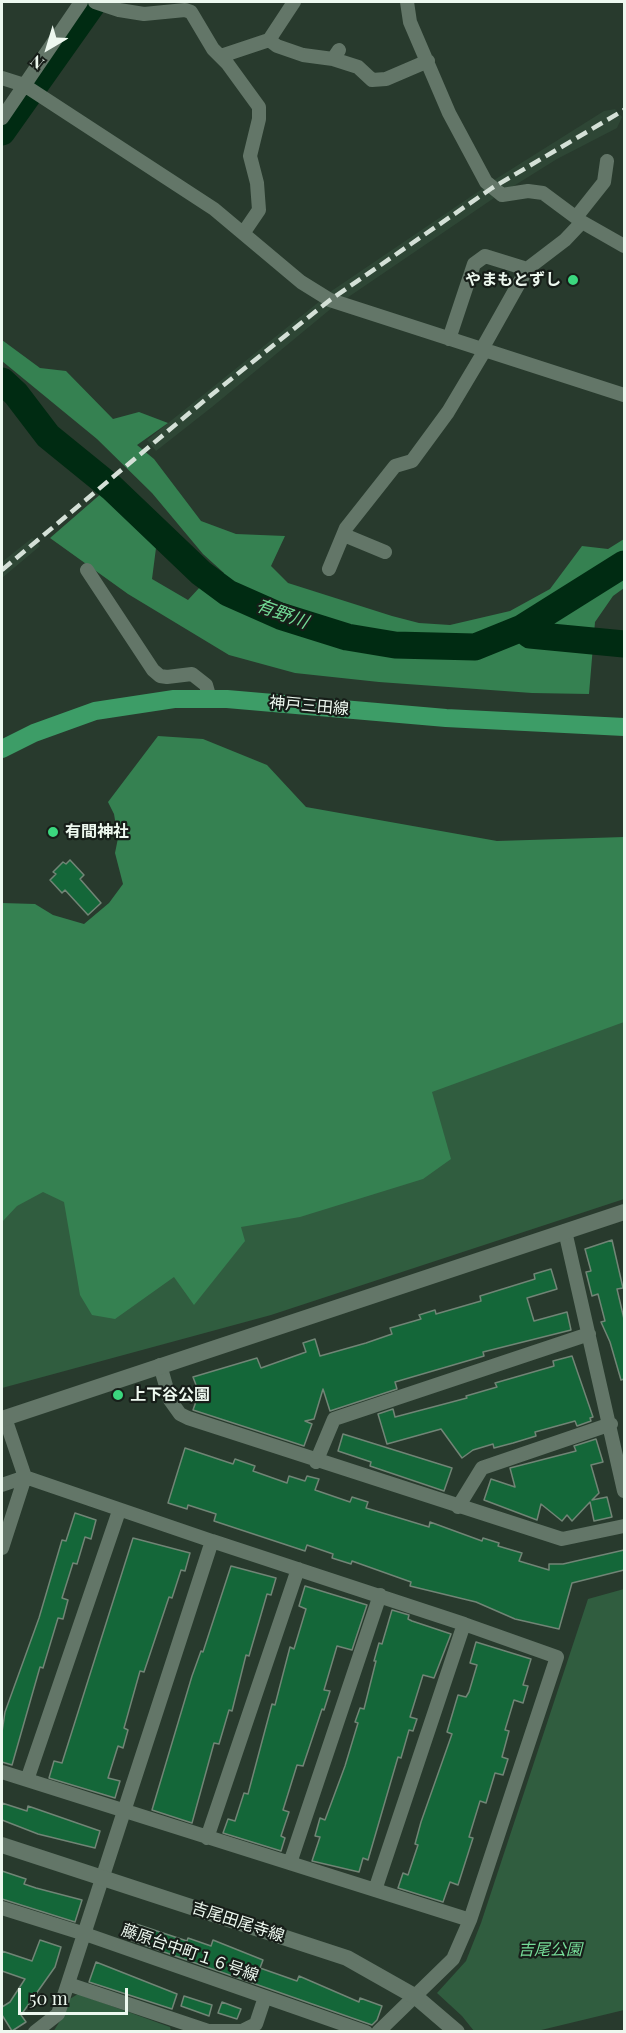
<!DOCTYPE html>
<meta charset="utf-8">
<style>
body{margin:0}
#map{position:relative;width:626px;height:2033px;overflow:hidden;background:#283a2d;font-family:"Playfair Display",serif}
canvas{display:block}
.frame{position:absolute;inset:0;border:3px solid #edf8ef;pointer-events:none}
.north{position:absolute;left:18px;top:18px;width:60px;height:60px;-webkit-text-stroke:4px #171e19;paint-order:stroke;rotate:218deg;font-size:16px;font-weight:700;line-height:24px;text-align:center;color:#edf8ef}
.north::after{content:'';display:block;margin:auto;width:21px;height:27px;background:#edf8ef;clip-path:polygon(50% 0,100% 100%,50% 72%,0 100%)}
.scale{position:absolute;left:18px;top:1988px;width:110px;height:27px;box-sizing:border-box;border:3px solid #edf8ef;border-top:0;padding-left:8px;font-size:18px;line-height:21px;white-space:nowrap;color:#edf8ef;-webkit-text-stroke:4px #171e19;paint-order:stroke}
</style>
<div id="map">
<canvas width="626" height="2033"></canvas>
<div class="frame"></div>
<div class="north">N</div>
<div class="scale">50 m</div>
</div>
<script>
const ctx = document.querySelector('canvas').getContext('2d');
ctx.lineJoin = 'round';
function fillPath(path, color) { ctx.fillStyle = color; ctx.fill(path, 'evenodd'); }
const toPath = rows => new Path2D(rows.map(r => 'M' + r).join(''));
function trace(path, color, width, dash) { ctx.strokeStyle = color; ctx.lineWidth = width; ctx.lineCap = dash ? 'butt' : 'round'; ctx.setLineDash(dash || []); ctx.stroke(path); }
function write(font, color, halo, rows, align = 'center') {
  ctx.font = font + ' "Playfair Display","Noto Sans JP",serif'; ctx.lineWidth = 4.5; ctx.setLineDash([]); ctx.textBaseline = 'middle'; ctx.strokeStyle = halo; ctx.fillStyle = color; for (const [text, x, y, turn = 0] of rows) {
    ctx.save(); ctx.translate(x, y); ctx.rotate((+turn || 0) * Math.PI / 180); ctx.textAlign = isNaN(turn) ? turn : align; if (halo) ctx.strokeText(text, 0, 0); ctx.fillText(text, 0, 0); ctx.restore();
  }
}
fillPath(toPath([
 [615,109,622,117,617,128,557,159,504,192,491,182,604,111],
 [485,187,494,198,344,300,327,294],
 [320,301,333,307,212,407,156,451,147,440],
 [32,538,40,546,2,578,2,562]
]), '#2e4635');
fillPath(toPath([
 [624,1017,624,1199,271,1315,2,1388,2,1185,428,1085],
 [624,1589,624,2010,537,2031,474,2031,462,2016,437,1993,466,1961,481,1923,588,1599],
 [78,1994,170,2027,171,2031,53,2032,65,2013,68,2000]
]), '#305d3f');
fillPath(toPath([
 [2,340,40,368,66,371,113,419,139,412,168,423,137,445,154,459,201,521,236,534,285,536,271,566,288,583,392,616,419,623,450,625,510,611,550,589,582,546,608,549,624,539,624,588,613,596,595,622,589,694,532,693,379,682,295,673,229,655,128,594,50,538,103,492,122,507,156,548,152,579,188,600,200,587,224,573,203,554,152,493,97,439,2,361],
 [158,736,203,739,267,765,306,807,497,841,624,837,624,1022,432,1092,451,1159,423,1179,300,1217,241,1227,245,1241,194,1305,174,1277,115,1319,92,1315,80,1295,64,1202,43,1192,17,1206,2,1222,2,903,35,904,53,915,84,924,109,903,123,884,115,853,118,838,114,814,108,802]
]), '#358151');
trace(toPath([
 [2,132,94,2],
 [2,381,16,394,48,436,112,488,201,573,228,593,280,616,347,637,395,645,475,647,522,628,624,564],
 [522,628,530,635,624,644]
]), '#002b12', 27);
const building = toPath([
 [70,860,84,875,80,879,101,903,88,915,65,890,62,893,50,880,56,874,53,872,63,862,66,864,70,860],
 [612,1240,623,1288,617,1289,624,1319,624,1379,621,1380,610,1342,601,1322,605,1321,598,1294,592,1296,586,1272,591,1271,585,1249,612,1240],
 [551,1269,557,1289,527,1298,534,1321,567,1312,571,1330,483,1352,484,1356,395,1382,397,1389,330,1411,323,1389,314,1419,305,1421,312,1424,304,1446,193,1410,199,1393,193,1377,257,1358,261,1368,306,1352,303,1343,315,1339,320,1356,366,1343,392,1334,390,1328,421,1319,419,1315,435,1310,436,1314,481,1301,480,1296,535,1279,534,1274,551,1269],
 [572,1356,593,1417,590,1418,591,1421,577,1426,575,1421,535,1432,536,1436,513,1443,494,1448,493,1444,473,1450,462,1458,441,1429,387,1444,378,1414,393,1409,395,1417,467,1398,466,1396,497,1387,495,1383,554,1366,553,1361,572,1356],
 [343,1434,452,1468,444,1491,370,1466,371,1462,338,1451,343,1434],
 [596,1439,603,1462,591,1465,599,1493,592,1500,607,1497,612,1517,594,1521,590,1502,572,1521,567,1515,562,1521,541,1504,537,1520,484,1500,491,1479,515,1487,510,1468,576,1451,574,1446,596,1439],
 [185,1448,233,1464,235,1459,255,1466,253,1471,287,1483,289,1476,305,1481,307,1476,319,1479,315,1490,350,1502,352,1497,368,1502,366,1508,406,1520,429,1527,430,1522,482,1541,483,1538,499,1543,498,1546,522,1553,519,1561,549,1570,549,1564,563,1564,624,1550,624,1570,572,1583,559,1629,515,1619,476,1602,410,1586,411,1582,352,1561,351,1564,332,1558,333,1554,307,1545,305,1551,214,1521,216,1514,188,1505,187,1509,168,1503,185,1448],
 [75,1513,96,1520,91,1539,85,1537,77,1564,73,1563,62,1598,68,1600,63,1619,58,1618,43,1668,40,1667,12,1765,2,1762,2,1732,5,1712,39,1618,62,1540,66,1541,75,1513],
 [133,1538,190,1553,185,1571,181,1570,172,1598,169,1597,144,1672,140,1671,124,1728,128,1730,123,1748,118,1746,108,1778,120,1781,115,1798,49,1778,54,1761,62,1763,133,1538],
 [231,1566,276,1578,271,1595,267,1594,249,1656,246,1655,232,1711,229,1710,219,1744,214,1743,192,1823,152,1810,192,1676,201,1651,203,1652,231,1566],
 [305,1586,367,1605,352,1650,337,1646,324,1690,330,1691,324,1710,322,1709,303,1766,297,1765,283,1810,289,1812,281,1836,285,1838,281,1851,223,1833,228,1819,235,1821,244,1793,248,1794,272,1704,275,1705,290,1647,294,1649,306,1609,299,1606,305,1586],
 [392,1610,409,1615,408,1619,412,1621,451,1634,434,1678,423,1675,410,1717,417,1719,413,1731,409,1730,401,1758,398,1757,368,1860,363,1858,359,1872,312,1861,320,1837,315,1836,320,1818,325,1820,345,1766,358,1723,355,1722,360,1708,364,1709,376,1661,374,1661,379,1643,382,1644,392,1610],
 [476,1642,531,1659,523,1685,528,1686,523,1703,514,1700,505,1730,509,1731,502,1757,508,1759,503,1775,495,1773,486,1803,480,1801,469,1837,473,1838,458,1885,450,1882,443,1902,398,1888,403,1873,408,1875,418,1845,415,1844,421,1822,452,1734,447,1732,458,1695,466,1697,469,1692,477,1665,470,1663,476,1642],
 [2,1803,27,1811,28,1806,100,1831,95,1848,38,1834,2,1820,2,1803],
 [2,1871,26,1879,24,1884,36,1888,82,1900,75,1922,2,1899,2,1871],
 [133,1923,187,1941,188,1938,211,1946,213,1940,263,1960,260,1968,297,1981,299,1976,359,2002,360,1998,382,2006,377,2020,372,2025,127,1939,133,1923],
 [40,1940,61,1947,55,1967,21,2015,26,2022,12,2031,2,2015,2,2007,10,2002,25,1979,2,1971,2,1951,32,1961,40,1940],
 [96,1962,177,1994,172,2009,89,1982,96,1962],
 [184,1996,212,2005,209,2016,181,2006,184,1996],
 [222,2002,241,2009,237,2019,218,2013,222,2002]
]);
fillPath(building, '#146739');
trace(building, '#718576', 1.5);
trace(toPath([
 [95,2,119,10,144,14,185,10,191,12,213,49,227,63,259,107,259,119,250,156,257,183,259,210,244,232],
 [407,2,410,22,449,113,486,182,502,195,528,191,543,193,582,222,624,246],
 [269,40,294,2],
 [221,56,269,40,277,46,303,55,333,59,339,50],
 [333,59,358,67,372,80,386,79,428,61],
 [2,78,24,85,214,209,301,282,330,300,624,395],
 [2,118,81,2],
 [577,216,604,182,607,161],
 [449,339,474,264,485,256,527,269,565,240,582,222],
 [482,349,527,269],
 [344,535,385,552],
 [329,569,346,528,395,466,412,461,448,412,485,350],
 [87,570,153,670,160,676,167,677,192,674,206,685,210,699],
 [565,1231,624,1491],
 [160,1365,170,1400,180,1414,188,1418,562,1539,624,1526],
 [5,1418,25,1477,212,1541,58,2014,35,2032],
 [316,1462,334,1419,589,1334],
 [2,1485,25,1477],
 [458,1507,482,1468,611,1424],
 [212,1541,464,1624,557,1657,470,1920,453,1959,378,2032],
 [2,1548,25,1477],
 [2,1772,470,1920],
 [27,1780,119,1511],
 [207,1838,298,1569],
 [290,1863,380,1595],
 [375,1890,464,1624],
 [2,1908,85,1934,366,2032],
 [68,1984,208,2031,242,2031,256,2024,265,1997]
]), '#637668', 14);
trace(toPath([
 [2,1419,624,1212],
 [2,1845,347,1958,416,1997,457,2032]
]), '#637668', 16);
trace(toPath([
 [2,749,34,733,95,711,174,699,227,699,446,718,624,727]
]), '#3d9d67', 18);
trace(toPath([
 [2,570,205,400,330,300,492,188,624,110]
]), '#d4e0d7', 4.5, [12, 6]);
for (const [x, y, r, color] of [
 [573,280,6,"#3bd77e"],
 [53,832,6,"#3bd77e"],
 [118,1395,6,"#3bd77e"]
]) { const dot = new Path2D(); dot.arc(x, y, r, 0, 2 * Math.PI); ctx.fillStyle = color; ctx.fill(dot); trace(dot, '#171e19', 2); }
write('bold 16px', '#edf8ef', '#171e19', [
 ["やまもとずし",561,280,"right"],
 ["有間神社",65,832],
 ["上下谷公園",130,1395]
], 'left');
write('16px', '#edf8ef', '#171e19', [
 ["神戸三田線",309,706,5],
 ["吉尾田尾寺線",238,1922,18],
 ["藤原台中町１６号線",190,1953,19]
]);
write('italic 16px', '#76dd99', '#171e19', [
 ["吉尾公園",550,1950]
]);
write('italic 18px', '#72d995', '#171e19', [
 ["有野川",282,614,20]
]);
</script>
